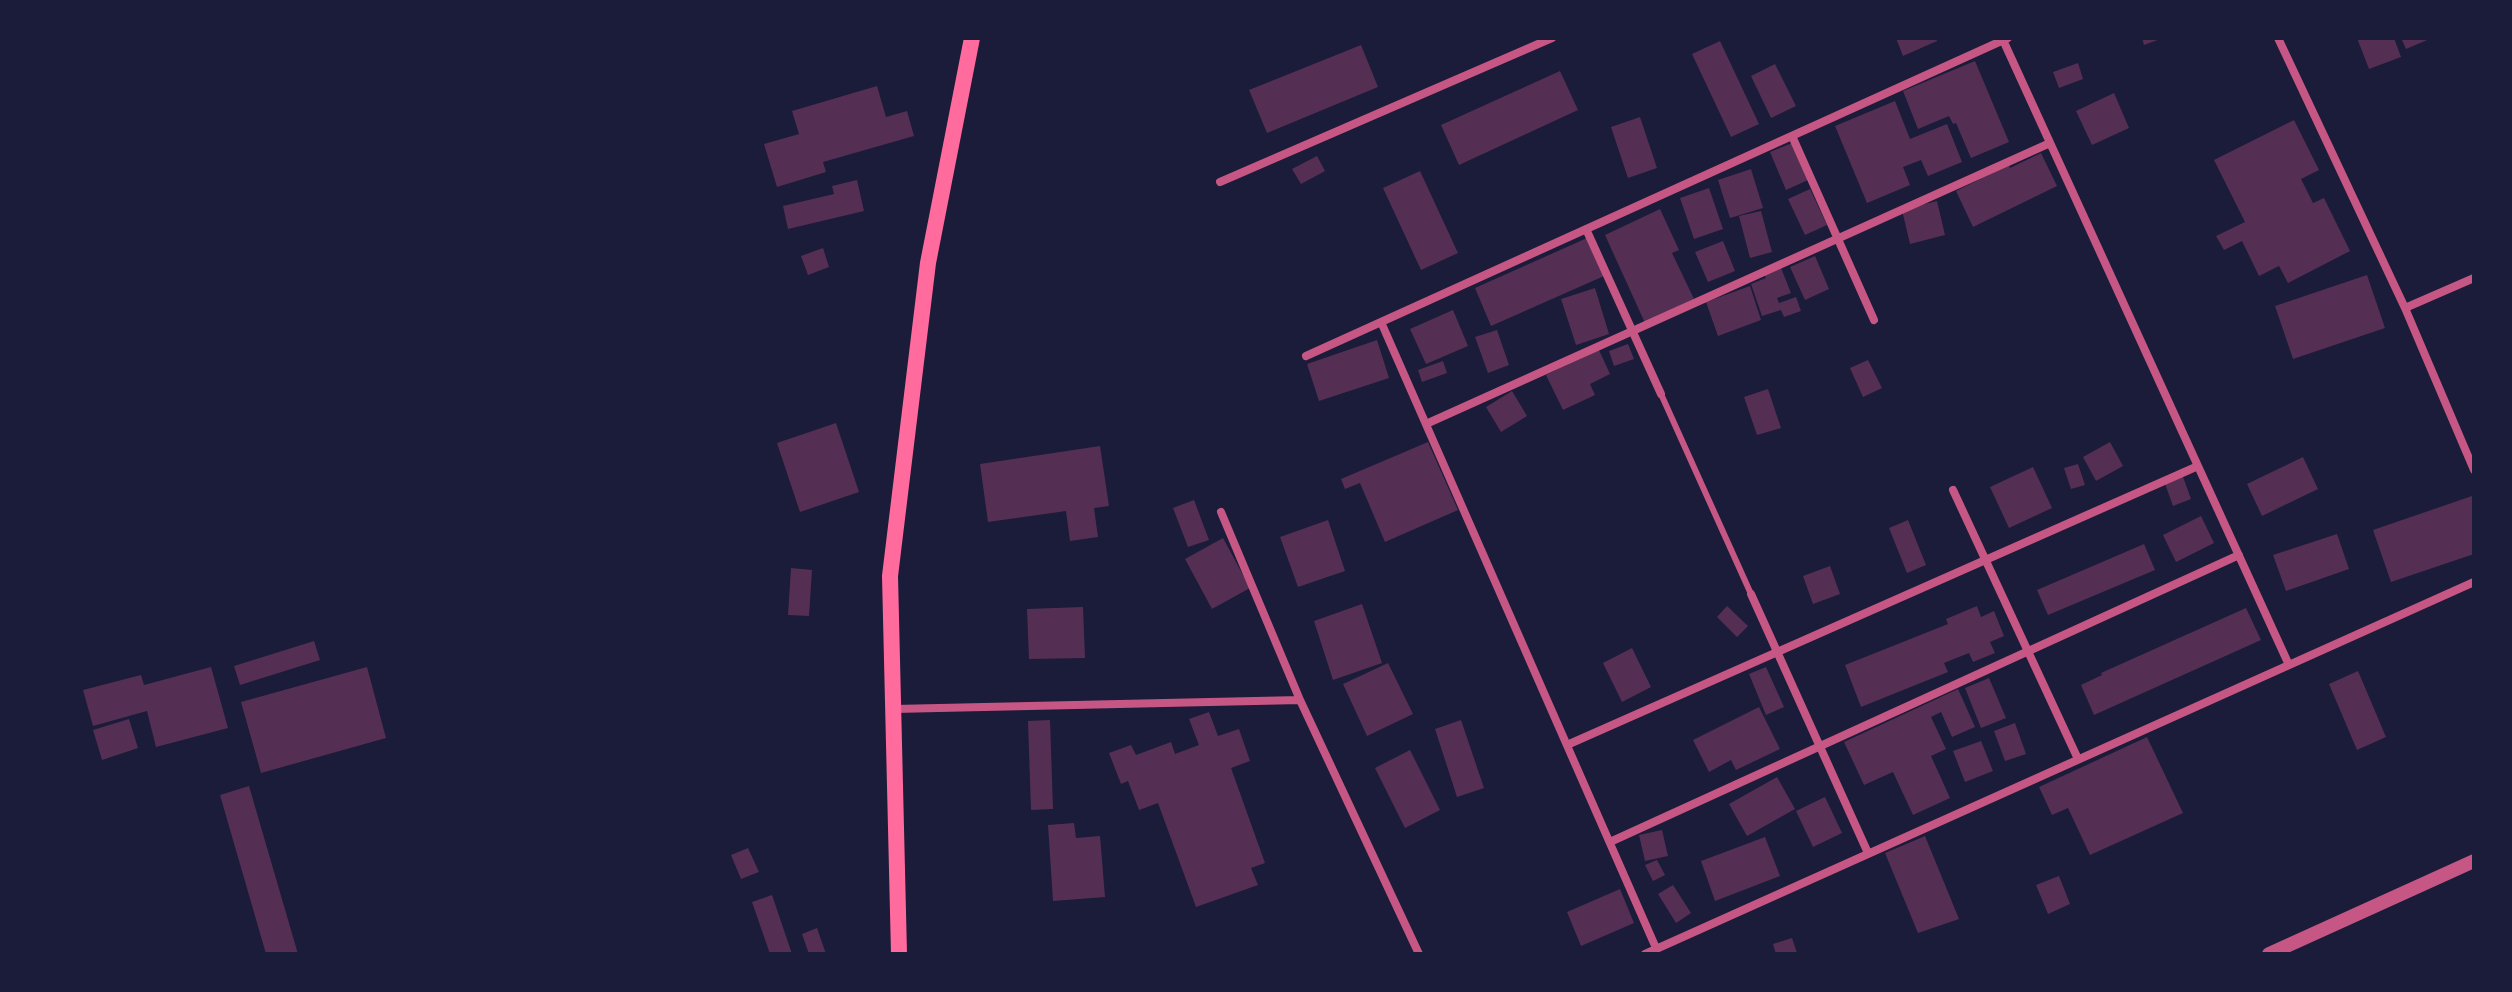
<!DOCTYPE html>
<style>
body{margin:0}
#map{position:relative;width:2512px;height:992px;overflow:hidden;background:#1b1b3a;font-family:"Times New Roman",serif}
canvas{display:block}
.frame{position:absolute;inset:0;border:40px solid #1b1b3a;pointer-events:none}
</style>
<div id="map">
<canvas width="2512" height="992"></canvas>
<div class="frame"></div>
</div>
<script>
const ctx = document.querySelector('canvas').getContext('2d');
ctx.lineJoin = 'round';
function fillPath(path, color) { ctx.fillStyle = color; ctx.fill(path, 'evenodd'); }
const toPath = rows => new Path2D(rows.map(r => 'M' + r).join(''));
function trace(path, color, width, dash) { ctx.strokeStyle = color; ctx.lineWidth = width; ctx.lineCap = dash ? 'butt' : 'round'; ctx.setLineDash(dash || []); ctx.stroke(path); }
fillPath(toPath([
 [1896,38,1936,38,1937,41,1903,56],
 [2142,38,2163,38,2144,45],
 [2357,38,2394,38,2401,57,2369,69],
 [2401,38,2432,38,2406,49],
 [1720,41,1759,124,1731,137,1692,54],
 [1361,45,1378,87,1267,133,1249,90],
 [1975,61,2009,142,1971,158,1956,123,1953,124,1949,116,1918,129,1903,91],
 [2078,63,2083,79,2059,88,2053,72],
 [1775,64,1796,106,1771,118,1751,76],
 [1560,71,1578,110,1459,165,1441,125],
 [877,86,886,117,907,111,914,136,823,162,826,172,777,187,764,144,799,134,792,111],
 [2114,93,2129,128,2092,145,2076,111],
 [1895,101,1910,139,1947,124,1962,162,1928,176,1921,160,1903,167,1910,185,1867,203,1835,126],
 [1640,117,1657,168,1628,178,1611,127],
 [2294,120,2319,170,2301,179,2313,203,2324,198,2350,251,2288,283,2279,266,2259,276,2242,241,2224,250,2216,236,2245,222,2214,160],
 [1792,143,1808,180,1786,190,1770,152],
 [2041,153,2057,186,1973,227,1956,191,2009,165,2010,168],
 [1317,156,1325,171,1301,184,1292,169],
 [1751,169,1763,208,1730,218,1718,180],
 [1420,171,1458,253,1421,270,1383,188],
 [857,180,864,211,788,229,783,206,834,194,832,186],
 [1709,188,1723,229,1694,239,1680,198],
 [1810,189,1827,225,1805,235,1788,199],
 [1937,201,1945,235,1910,244,1902,210],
 [1660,209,1679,250,1672,253,1694,299,1645,323,1605,235],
 [1761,211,1772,252,1750,258,1739,216],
 [1587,238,1604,276,1491,326,1475,288],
 [1723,241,1735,271,1708,282,1695,252],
 [823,248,829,267,808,275,801,256],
 [1815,256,1829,289,1805,300,1790,267],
 [1781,268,1791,293,1777,298,1779,303,1796,297,1801,311,1784,317,1781,310,1762,316,1751,284,1766,278,1764,274],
 [2367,275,2385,328,2293,359,2275,306],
 [1750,286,1761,320,1718,336,1706,302],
 [1595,288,1609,334,1576,345,1561,299],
 [1453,310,1468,346,1426,364,1410,329],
 [1497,330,1509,365,1488,373,1475,337],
 [1377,340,1389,378,1319,401,1307,364],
 [1628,344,1634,359,1614,366,1609,351],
 [1599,350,1610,374,1590,384,1595,395,1563,410,1546,375],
 [1868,360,1882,388,1863,397,1850,368],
 [1443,361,1447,373,1422,382,1418,370],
 [1768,389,1781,428,1757,435,1744,397],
 [1512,391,1527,416,1501,432,1486,407],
 [836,423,859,492,800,512,777,443],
 [1428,442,1458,510,1385,542,1360,483,1345,489,1341,479],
 [2110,442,2123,466,2096,481,2083,457],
 [1100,446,1109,506,1094,508,1098,537,1070,541,1066,511,988,522,980,464],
 [2303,457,2318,489,2262,516,2247,484],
 [2078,464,2085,485,2071,489,2064,468],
 [2033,467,2052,508,2009,528,1990,487],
 [2182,474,2191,499,2173,506,2164,481],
 [2472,496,2474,503,2474,554,2391,582,2373,530],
 [1194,500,1209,540,1188,547,1173,508],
 [2201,516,2214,543,2176,562,2163,535],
 [1328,520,1345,571,1298,587,1280,537],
 [1908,520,1926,565,1907,573,1889,528],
 [2337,534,2349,569,2286,591,2273,555],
 [1223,538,1250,588,1212,609,1185,559],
 [2144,544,2155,570,2048,615,2037,590],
 [1830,566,1840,594,1813,604,1803,576],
 [791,568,812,570,809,616,788,615],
 [1362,604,1382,663,1333,680,1314,621],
 [1727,606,1748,626,1737,637,1717,617],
 [1977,606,1981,617,1994,611,2004,636,1990,642,1995,653,1973,662,1969,653,1944,663,1948,672,1861,707,1845,665,1948,624,1946,619],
 [1083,607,1085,658,1029,659,1027,609],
 [2246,608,2261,640,2094,715,2081,685,2102,675,2101,673],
 [314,641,320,660,240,685,234,666],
 [1632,648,1651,687,1622,702,1603,663],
 [1388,663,1413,714,1367,736,1343,684],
 [211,667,228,728,156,747,147,711,93,726,83,690,141,675,144,685],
 [367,667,386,738,261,773,241,702],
 [1766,667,1784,707,1766,715,1749,674],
 [2358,671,2386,737,2357,750,2329,684],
 [1989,678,2006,718,1981,728,1965,688],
 [1958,689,1975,727,1952,737,1941,712,1931,717,1946,749,1931,756,1950,798,1913,815,1893,772,1864,785,1844,742],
 [1759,707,1780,749,1736,770,1731,760,1709,772,1693,740],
 [1209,712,1218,736,1239,729,1250,761,1231,768,1265,863,1251,868,1258,885,1196,907,1158,803,1139,810,1128,781,1121,784,1109,753,1131,745,1136,755,1171,742,1175,754,1199,745,1189,719],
 [129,719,138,748,102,760,93,730],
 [1050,720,1053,809,1031,810,1028,721],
 [1461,720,1484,788,1457,797,1435,729],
 [2015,723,2026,754,2005,761,1994,731],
 [2147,737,2183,813,2090,855,2068,808,2052,815,2039,787],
 [1981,741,1993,771,1965,782,1953,751],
 [1410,750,1440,810,1405,828,1375,768],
 [1777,777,1795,809,1747,836,1729,804],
 [249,786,298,954,266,954,220,795],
 [1825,797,1842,833,1813,847,1796,811],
 [1074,823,1076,838,1100,836,1105,897,1053,901,1048,825],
 [1662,830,1668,856,1645,861,1639,835],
 [1925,836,1959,919,1918,933,1885,853],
 [1765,837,1780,876,1715,901,1701,861],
 [748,848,759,872,741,879,731,855],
 [1657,860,1665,875,1653,881,1645,865],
 [2059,876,2070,904,2048,914,2036,885],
 [1673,885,1691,913,1676,923,1658,894],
 [1620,889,1634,923,1581,946,1567,912],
 [772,895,792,954,770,954,752,902],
 [817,928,826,954,809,954,802,934],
 [1792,938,1797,953,1776,954,1773,944]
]), '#542f53');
trace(toPath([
 [1661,394,1751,594]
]), '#c65784', 6);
trace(toPath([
 [2278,38,2405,308,2474,470],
 [2003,40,2289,665],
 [1792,136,1874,320],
 [1220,182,1552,38],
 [1586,229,1661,394],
 [2405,308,2474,278],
 [1381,322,1656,948],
 [1306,356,2008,38],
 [1426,424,2050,143],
 [1953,490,2078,759],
 [1221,512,1300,700,1419,954],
 [1751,594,1868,853],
 [894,709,1300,700],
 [1567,745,2198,466],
 [1610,842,2239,555],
 [1645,954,2474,582]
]), '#c65784', 8);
trace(toPath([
 [2269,954,2474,861]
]), '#c65784', 14);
trace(toPath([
 [899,954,890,576,928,263,972,38]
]), '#ff6b9d', 16);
</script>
